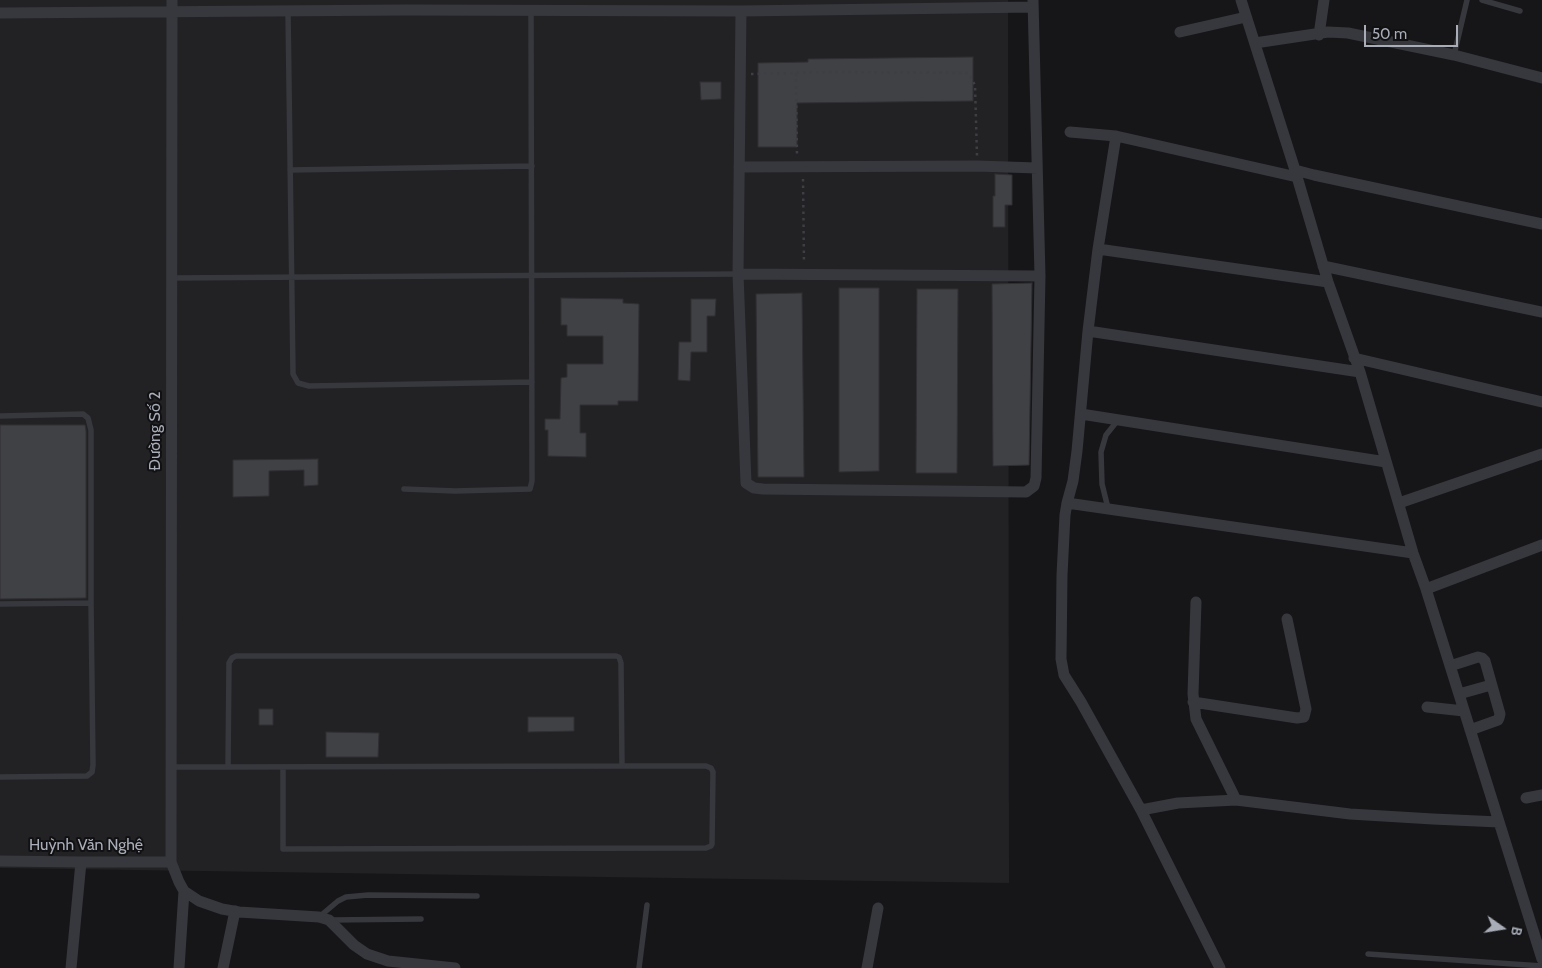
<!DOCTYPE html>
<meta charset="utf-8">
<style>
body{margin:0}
#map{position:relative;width:1542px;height:968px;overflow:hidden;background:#161618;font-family:Cabin,sans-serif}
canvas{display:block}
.north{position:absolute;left:1477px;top:903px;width:50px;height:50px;-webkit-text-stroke:4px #111113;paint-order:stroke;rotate:103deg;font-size:14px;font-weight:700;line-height:20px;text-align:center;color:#a8adb8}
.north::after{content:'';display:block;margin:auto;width:18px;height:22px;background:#a8adb8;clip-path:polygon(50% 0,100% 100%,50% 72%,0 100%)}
.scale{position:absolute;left:1364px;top:25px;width:94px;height:22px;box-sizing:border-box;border:2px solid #a8adb8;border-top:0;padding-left:6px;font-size:15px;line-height:18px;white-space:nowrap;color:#a8adb8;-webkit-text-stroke:4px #111113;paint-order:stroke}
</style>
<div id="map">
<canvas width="1542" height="968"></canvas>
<div class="north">B</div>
<div class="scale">50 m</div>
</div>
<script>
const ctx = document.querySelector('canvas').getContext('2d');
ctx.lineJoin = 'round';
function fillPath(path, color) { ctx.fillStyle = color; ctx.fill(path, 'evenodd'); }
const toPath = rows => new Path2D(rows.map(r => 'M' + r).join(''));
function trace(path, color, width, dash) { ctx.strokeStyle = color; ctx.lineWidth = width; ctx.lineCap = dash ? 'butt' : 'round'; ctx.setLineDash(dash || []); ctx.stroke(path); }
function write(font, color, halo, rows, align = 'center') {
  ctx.font = font + ' Cabin,sans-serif'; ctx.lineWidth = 4; ctx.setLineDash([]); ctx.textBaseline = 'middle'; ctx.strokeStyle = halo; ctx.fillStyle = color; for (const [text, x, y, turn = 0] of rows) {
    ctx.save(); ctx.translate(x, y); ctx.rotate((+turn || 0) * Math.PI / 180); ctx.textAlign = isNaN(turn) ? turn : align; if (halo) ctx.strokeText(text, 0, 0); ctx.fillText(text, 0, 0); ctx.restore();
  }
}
fillPath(toPath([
 [0,0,1008,0,1009,883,0,868]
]), '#222225');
const building = toPath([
 [973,57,973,101,797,103,797,147,758,147,758,63,808,62,808,59,973,57],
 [700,82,721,82,721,99,701,100,700,82],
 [995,174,1012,175,1012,205,1005,205,1005,227,993,227,993,196,995,196,995,174],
 [1032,283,1029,465,993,466,992,284,1032,283],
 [839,288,879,288,879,471,839,472,839,288],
 [917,289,958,289,957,473,916,473,917,289],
 [802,293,804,477,758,477,756,294,802,293],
 [561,298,623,299,623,303,639,304,638,401,618,401,618,405,580,405,580,433,586,433,586,457,548,456,548,430,545,430,545,419,560,419,561,378,567,377,567,364,603,364,603,336,567,336,567,325,561,325,561,298],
 [691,299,716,299,715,316,707,316,707,352,691,352,690,381,678,380,679,342,691,342,691,299],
 [0,425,85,425,86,431,86,598,0,599,0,425],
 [318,459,318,485,304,486,304,470,269,471,269,496,233,497,233,460,318,459],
 [259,709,273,709,273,725,259,725,259,709],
 [528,717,574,717,574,731,528,732,528,717],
 [326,732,379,733,378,757,326,757,326,732]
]);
fillPath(building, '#404145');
trace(building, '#303034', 1);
trace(toPath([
 [796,73,797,157],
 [751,74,836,72,968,73,975,85,977,156],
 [803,179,804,263]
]), '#3d3f44', 2.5, [2.5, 4]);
trace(toPath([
 [1482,0,1520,11],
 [288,11,293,374,298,383,309,386,532,382],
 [1454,55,1467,0],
 [290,170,532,166],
 [171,278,738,274],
 [0,416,83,414,88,418,91,430,91,603,0,604],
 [404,489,455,491,530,489,532,481,531,10],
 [1108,508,1102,484,1101,452,1106,435,1118,420],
 [171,767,221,767,622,766,706,766,711,768,713,772,712,844,711,846,706,848,283,849,283,767],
 [228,767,229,663,232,658,236,656,616,656,619,657,621,663,622,766],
 [0,777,87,776,92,772,93,765,91,603],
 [319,917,338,901,346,897,368,895,477,896],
 [331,920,421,919],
 [1368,954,1542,966],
 [639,968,647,905]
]), '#37383d', 5.5);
trace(toPath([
 [172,0,171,862,179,882,184,891,199,901,222,909,239,912,319,917,329,920,354,945,367,954,388,961,455,968],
 [1241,0,1295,170,1328,282,1360,372,1413,553,1426,589,1542,959],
 [741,11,738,274,746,483,754,488,763,489,1026,492,1034,486,1036,478,1040,276,1033,0],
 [0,13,405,10,741,11,1033,7],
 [1180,32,1246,17],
 [1319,35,1324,0],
 [1255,43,1328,32,1348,33,1454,55,1542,78],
 [1070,132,1116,136,1297,177],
 [1116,136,1098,249,1088,331,1077,451,1073,481,1067,503,1065,515,1062,575,1061,659,1064,675,1081,702,1141,810,1220,968],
 [739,167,977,166,1037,168],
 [1295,170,1314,175,1542,224],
 [1098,249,1328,282],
 [1323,266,1542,312],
 [738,274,1040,276],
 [1088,331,1360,372],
 [1354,358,1542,402],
 [1081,414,1386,462],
 [1067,503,1413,553],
 [1399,503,1542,454],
 [1426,589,1542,545],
 [1196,602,1193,694,1196,719,1236,800],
 [1450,666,1478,657,1482,658,1485,661,1500,714,1499,718,1498,720,1470,730],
 [1459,694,1491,685],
 [1193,702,1297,718,1304,717,1306,709,1287,619],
 [1427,707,1464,711],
 [1526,798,1542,795],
 [1141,810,1178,803,1236,800,1350,814,1433,819,1499,822],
 [0,861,81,862,171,862],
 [71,968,81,862],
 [179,968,184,891],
 [223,968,235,911],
 [867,968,878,908]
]), '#37383d', 11);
write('16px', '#a8adb8', '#111113', [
 ["Đường Số 2",155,431,-90],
 ["Huỳnh Văn Nghệ",86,845]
]);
</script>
